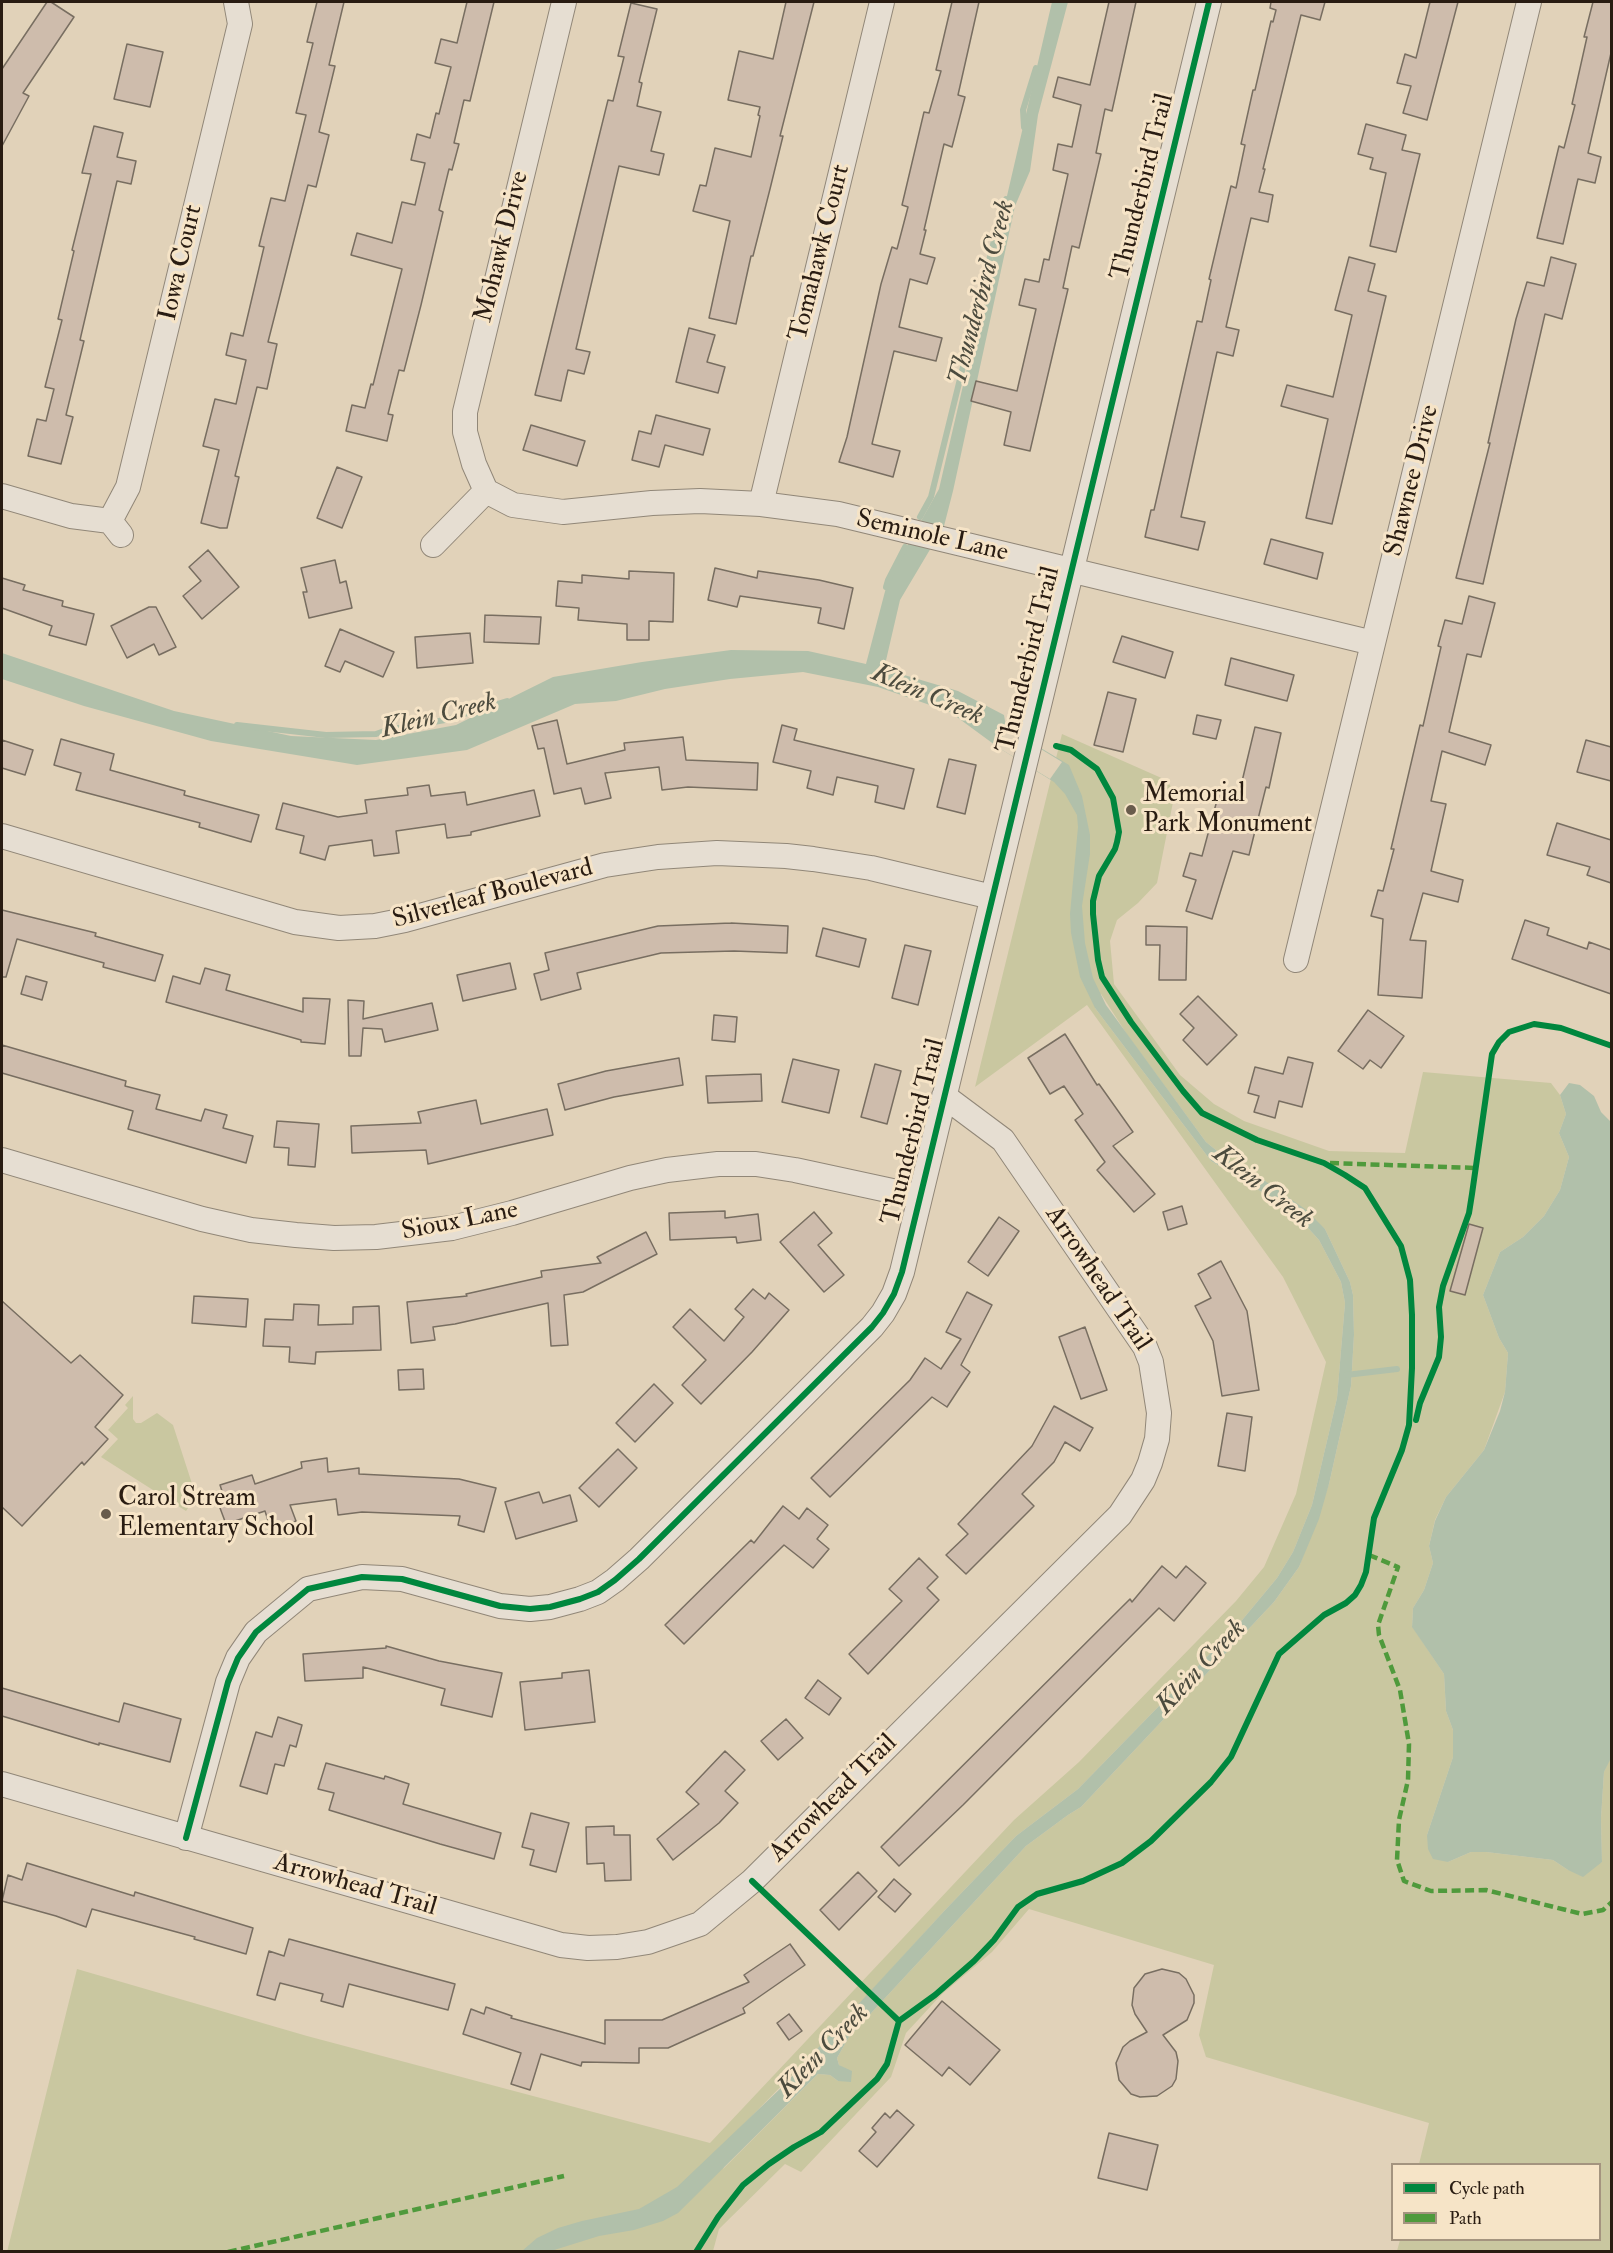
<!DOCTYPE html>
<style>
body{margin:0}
#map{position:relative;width:1613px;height:2253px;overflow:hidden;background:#e1d2b9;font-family:"IM FELL Double Pica",serif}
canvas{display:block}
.frame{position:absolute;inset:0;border:3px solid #291c12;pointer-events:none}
.legend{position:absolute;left:1391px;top:2163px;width:210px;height:78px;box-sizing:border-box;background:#f6e4c7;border:2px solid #a4947f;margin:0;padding:8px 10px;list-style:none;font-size:18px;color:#291c12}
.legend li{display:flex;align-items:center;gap:12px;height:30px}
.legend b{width:30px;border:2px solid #a4947f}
</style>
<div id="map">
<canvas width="1613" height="2253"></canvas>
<div class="frame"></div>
<ul class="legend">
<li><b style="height:8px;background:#00873e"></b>Cycle path</li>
<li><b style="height:8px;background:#4f9a3c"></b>Path</li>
</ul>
</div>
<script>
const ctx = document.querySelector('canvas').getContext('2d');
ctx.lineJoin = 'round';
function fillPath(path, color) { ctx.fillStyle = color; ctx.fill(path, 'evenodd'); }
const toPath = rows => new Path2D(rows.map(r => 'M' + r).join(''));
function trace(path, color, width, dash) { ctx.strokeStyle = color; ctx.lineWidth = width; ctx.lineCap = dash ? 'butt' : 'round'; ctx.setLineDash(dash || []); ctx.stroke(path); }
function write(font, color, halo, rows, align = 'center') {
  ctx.font = font + ' "IM FELL Double Pica",serif'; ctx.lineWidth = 6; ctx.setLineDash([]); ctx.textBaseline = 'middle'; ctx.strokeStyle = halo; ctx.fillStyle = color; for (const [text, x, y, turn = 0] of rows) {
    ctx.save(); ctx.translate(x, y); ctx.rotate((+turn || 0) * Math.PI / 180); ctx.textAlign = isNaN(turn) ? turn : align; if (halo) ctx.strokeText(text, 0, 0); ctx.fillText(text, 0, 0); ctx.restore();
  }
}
fillPath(toPath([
 [1062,734,1166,780,1175,792,1157,883,1138,903,1117,920,1110,941,1114,984,1180,1075,1214,1104,1244,1121,1329,1151,1405,1153,1423,1072,1551,1083,1560,1095,1566,1114,1559,1133,1569,1157,1560,1190,1544,1216,1523,1237,1500,1252,1483,1295,1499,1338,1508,1353,1505,1392,1484,1450,1446,1497,1435,1520,1429,1546,1433,1563,1424,1590,1413,1608,1412,1626,1444,1674,1446,1711,1453,1730,1453,1757,1427,1835,1448,1862,1471,1852,1486,1852,1553,1860,1568,1870,1602,1862,1601,1818,1604,1772,1611,1756,1611,2251,1397,2251,1400,2240,1600,2240,1600,2164,1419,2164,1429,2123,1206,2057,1199,2035,1214,1965,1029,1909,992,1952,942,1994,906,2033,891,2077,801,2172,785,2164,719,2229,713,2251,7,2252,77,1969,307,2036,710,2143,1014,1820,1079,1762,1236,1601,1264,1567,1296,1494,1326,1362,1283,1277,1087,1005,975,1087],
 [1101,994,1128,1036,1206,1142,1232,1163,1258,1176,1325,1229,1350,1282,1353,1295,1354,1335,1351,1386,1329,1484,1299,1567,1274,1602,1081,1807,1068,1815,1026,1846,849,2037,837,2058,839,2065,845,2069,838,2081,830,2075,818,2074,723,2169,743,2125,837,2029,946,1909,1016,1836,1078,1789,1238,1625,1277,1578,1293,1552,1312,1505,1337,1398,1345,1303,1341,1282,1319,1240,1299,1218,1270,1197,1211,1161,1095,1008],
 [133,1396,133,1419,136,1423,141,1423,157,1413,173,1425,196,1496,186,1511,101,1457,118,1439,108,1430,128,1408,125,1405]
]), '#c9c7a0');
fillPath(toPath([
 [1052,2,1068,2,1038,115,1030,171,1015,206,953,491,944,526,900,600,884,669,958,691,1004,715,1006,727,1069,765,1082,796,1090,835,1090,854,1082,906,1085,943,1093,978,1106,1005,1206,1142,1232,1163,1258,1176,1305,1209,1325,1229,1350,1282,1353,1295,1354,1335,1351,1386,1329,1484,1319,1519,1299,1567,1274,1602,1081,1807,1068,1815,1026,1846,849,2037,837,2058,839,2065,852,2071,851,2082,838,2081,830,2075,818,2074,678,2213,663,2221,634,2230,599,2236,551,2251,522,2251,537,2238,558,2228,582,2221,639,2209,677,2187,783,2086,946,1909,1016,1836,1078,1789,1238,1625,1277,1578,1293,1552,1312,1505,1337,1398,1345,1303,1341,1282,1319,1240,1299,1218,1270,1197,1211,1161,1095,1008,1080,977,1071,933,1070,914,1078,827,1077,815,1065,794,1054,782,999,748,950,712,878,687,803,672,730,679,665,689,616,701,575,704,467,750,357,765,211,741,84,706,2,679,2,653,174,711,291,736,376,740,456,725,553,677,642,662,731,650,808,651,866,664,888,580,939,489],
 [1569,1083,1580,1085,1594,1096,1601,1112,1612,1123,1612,1756,1604,1772,1601,1818,1602,1862,1583,1877,1568,1870,1553,1860,1486,1852,1471,1852,1448,1862,1433,1859,1428,1849,1427,1835,1453,1757,1453,1730,1446,1711,1444,1674,1412,1627,1413,1608,1424,1590,1433,1563,1429,1546,1435,1521,1446,1497,1484,1450,1500,1411,1505,1392,1508,1353,1499,1338,1483,1295,1500,1252,1523,1237,1544,1216,1560,1190,1569,1157,1559,1133,1566,1114,1560,1095]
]), '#b1c0aa');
fillPath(toPath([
 [1005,727,1062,762,1050,779,999,748]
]), '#e1d2b9');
trace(toPath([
 [1024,127,1023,110,1036,68],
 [920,517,931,497,1002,208,1006,199],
 [886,587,888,580,905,547],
 [237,725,326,735,376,734,387,730,445,720,507,701],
 [1346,1375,1397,1369]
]), '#b1c0aa', 6);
const building = toPath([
 [47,2,51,2,74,17,23,93,29,96,2,146,2,69,47,2],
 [317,2,344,2,329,65,335,66,319,132,329,135,316,187,308,185,268,342,277,344,267,389,257,387,235,476,239,477,227,528,220,528,201,523,219,450,203,446,215,399,236,404,246,360,226,355,231,333,243,336,264,247,259,246,271,198,285,201,306,115,296,113,313,43,307,42,317,2],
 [467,2,494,2,470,101,464,100,454,143,459,144,452,170,449,169,439,210,443,212,421,305,404,371,399,370,388,414,393,415,387,441,346,431,352,405,365,408,371,384,373,385,402,269,351,255,357,233,392,243,402,202,415,205,425,163,411,160,417,134,430,138,436,113,439,114,451,67,435,63,441,39,457,43,467,2],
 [786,2,814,2,780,136,783,136,770,189,753,256,751,256,736,324,709,318,730,221,693,211,700,185,706,186,715,148,751,157,760,116,758,115,760,107,728,100,739,51,773,59,786,2],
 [952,2,979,2,958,95,965,97,952,147,944,144,924,230,926,230,920,254,935,258,927,284,910,279,899,327,942,338,936,361,894,351,872,444,900,451,893,477,839,462,847,437,881,284,892,247,897,249,908,207,902,205,924,112,929,113,941,71,936,70,952,2],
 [1109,2,1136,2,1112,111,1105,109,1096,153,1101,154,1079,248,1072,246,1063,288,1068,289,1030,451,1004,445,1011,412,971,401,976,381,1017,391,1036,309,1019,305,1025,279,1039,282,1044,259,1049,260,1068,174,1053,170,1058,144,1072,147,1081,105,1053,97,1058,77,1090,85,1109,2],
 [1271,2,1325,2,1320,20,1301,15,1263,169,1265,169,1259,192,1273,195,1268,222,1251,218,1226,327,1239,330,1233,356,1217,352,1181,517,1205,522,1198,550,1145,537,1151,510,1154,510,1197,321,1202,322,1211,280,1209,279,1231,186,1236,188,1245,145,1241,144,1253,90,1255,90,1271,21,1273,22,1276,10,1270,8,1271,2],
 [1430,2,1458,2,1427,120,1403,113,1411,86,1397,83,1405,54,1416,58,1430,2],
 [1593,2,1611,2,1611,53,1588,153,1601,157,1595,183,1578,179,1563,244,1537,238,1559,146,1564,148,1575,105,1572,104,1587,37,1584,37,1593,2],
 [631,3,657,9,639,82,642,83,637,106,661,112,651,151,664,154,659,175,619,166,576,349,590,352,584,374,568,370,561,401,535,395,608,100,613,101,624,57,618,56,631,3],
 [127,44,163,52,150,107,114,99,127,44],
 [1366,124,1406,135,1402,150,1420,154,1396,252,1370,246,1386,173,1370,169,1373,158,1358,154,1366,124],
 [94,126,123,133,117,157,136,161,131,184,117,181,80,340,84,341,66,415,73,417,61,464,28,456,37,419,46,421,54,389,45,387,62,320,58,319,74,251,72,250,91,174,82,173,94,126],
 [1349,257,1375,264,1368,291,1386,296,1332,524,1306,518,1328,419,1281,406,1287,385,1333,397,1352,315,1335,310,1349,257],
 [1551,257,1576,264,1562,319,1545,314,1483,584,1456,578,1490,443,1488,443,1516,319,1527,282,1544,286,1551,257],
 [689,328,715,335,707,362,725,367,718,393,676,382,689,328],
 [656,415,710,429,703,455,665,445,659,467,632,460,639,431,651,434,656,415],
 [531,425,585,441,577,466,523,450,531,425],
 [337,467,362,477,342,528,317,518,337,467],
 [1271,539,1323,553,1317,579,1264,564,1271,539],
 [208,550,239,587,202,619,183,596,201,581,189,567,208,550],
 [335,560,340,583,346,581,352,608,309,618,303,592,307,592,301,568,335,560],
 [715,568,757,578,758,571,819,580,853,588,844,629,818,623,821,608,740,596,737,607,708,600,715,568],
 [629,571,674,573,673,622,649,621,649,640,627,640,627,624,578,620,579,608,556,606,558,581,582,583,582,575,629,579,629,571],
 [2,578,25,585,23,590,63,601,62,606,94,614,86,645,49,635,52,626,2,608,2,578],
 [1469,596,1495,603,1481,657,1467,654,1449,732,1491,745,1485,765,1442,751,1431,801,1446,804,1431,871,1463,880,1458,902,1423,893,1410,940,1426,941,1422,998,1378,995,1383,919,1371,916,1378,890,1383,891,1394,849,1391,849,1420,725,1423,726,1441,647,1438,646,1445,620,1462,624,1469,596],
 [149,607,156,607,176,647,159,655,154,644,127,658,111,626,149,607],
 [485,615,541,617,539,644,484,642,485,615],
 [340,629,394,652,383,677,345,661,340,672,325,666,340,629],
 [470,633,473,663,417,668,415,637,470,633],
 [1122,636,1173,652,1165,678,1113,662,1122,636],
 [1231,658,1294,675,1287,701,1225,685,1231,658],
 [1108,692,1136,699,1123,752,1094,745,1108,692],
 [1197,715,1221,720,1216,739,1193,734,1197,715],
 [557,720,567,764,625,750,624,743,683,737,686,760,758,763,757,790,688,787,662,790,659,767,605,773,611,798,585,804,581,788,554,794,544,748,538,749,532,726,557,720],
 [782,725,797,729,794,740,914,769,904,809,875,802,878,786,837,777,833,795,807,788,811,771,773,762,782,725],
 [1255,727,1281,733,1269,788,1266,787,1249,855,1233,851,1212,919,1186,911,1196,880,1183,876,1190,853,1202,856,1220,789,1239,794,1255,727],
 [61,739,114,754,110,770,185,791,184,795,259,815,251,842,199,827,200,823,76,790,81,773,54,765,61,739],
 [2,740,33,750,25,775,2,768,2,740],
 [1586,740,1611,747,1611,781,1577,772,1586,740],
 [949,759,976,765,965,814,937,807,949,759],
 [429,785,431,796,465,792,467,805,534,790,540,816,471,832,471,835,447,838,445,824,396,831,399,853,374,856,372,840,329,846,325,860,300,853,304,836,276,829,283,803,338,817,367,813,365,800,408,795,407,788,429,785],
 [1557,823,1611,840,1611,883,1587,875,1590,867,1547,855,1557,823],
 [2,910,96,933,95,936,163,955,155,981,103,967,104,963,17,939,6,977,2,977,2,910],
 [1525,920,1549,928,1547,935,1587,949,1589,942,1611,950,1611,994,1512,959,1525,920],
 [731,923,788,926,787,953,734,951,661,953,577,973,581,989,541,1000,534,974,549,970,545,953,658,926,731,923],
 [1146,926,1187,927,1186,980,1159,980,1160,945,1146,945,1146,926],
 [823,928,866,939,859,967,816,956,823,928],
 [905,945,931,951,918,1005,892,998,905,945],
 [510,963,516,989,463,1001,457,975,510,963],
 [205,968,230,975,226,990,303,1012,303,998,330,999,325,1044,301,1042,301,1040,166,1002,173,976,200,984,205,968],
 [26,976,47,982,42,1000,21,994,26,976],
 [1198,996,1237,1035,1207,1065,1183,1040,1194,1028,1180,1014,1198,996],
 [348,1000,364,1001,363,1019,432,1003,438,1030,385,1042,382,1029,363,1028,361,1056,349,1056,348,1000],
 [1368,1010,1404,1036,1381,1068,1370,1060,1363,1069,1338,1051,1368,1010],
 [714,1015,737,1017,735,1042,712,1040,714,1015],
 [1065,1034,1097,1085,1099,1084,1133,1132,1113,1146,1155,1194,1134,1212,1097,1170,1105,1162,1075,1120,1083,1114,1064,1086,1050,1094,1028,1058,1065,1034],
 [2,1045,126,1081,125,1086,160,1095,156,1109,201,1121,205,1109,227,1115,223,1128,253,1136,246,1163,128,1129,133,1111,2,1073,2,1045],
 [1288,1057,1313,1063,1302,1107,1279,1101,1275,1118,1254,1112,1259,1096,1248,1093,1255,1067,1283,1074,1288,1057],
 [679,1058,683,1085,614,1097,565,1110,558,1084,606,1071,679,1058],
 [793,1059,839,1070,829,1113,782,1102,793,1059],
 [875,1064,901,1071,887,1124,861,1117,875,1064],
 [761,1074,762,1101,708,1103,706,1076,761,1074],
 [476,1100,481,1124,547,1109,553,1135,428,1164,426,1150,352,1153,351,1126,421,1123,418,1112,476,1100],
 [277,1121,319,1124,315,1167,288,1165,289,1148,274,1147,277,1121],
 [1182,1206,1187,1224,1168,1230,1163,1212,1182,1206],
 [725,1211,725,1218,758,1214,761,1240,737,1243,736,1237,670,1240,669,1213,725,1211],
 [814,1212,832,1233,818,1245,844,1275,824,1292,780,1242,814,1212],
 [999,1217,1019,1231,988,1276,968,1262,999,1217],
 [1469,1224,1483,1228,1465,1295,1450,1291,1469,1224],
 [646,1232,657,1254,583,1292,564,1295,568,1345,551,1346,548,1303,455,1324,433,1327,435,1340,411,1343,407,1302,467,1296,466,1294,542,1277,541,1271,601,1263,597,1257,646,1232],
 [1221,1261,1247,1311,1259,1390,1222,1396,1213,1341,1195,1306,1211,1298,1198,1274,1221,1261],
 [753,1289,765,1299,769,1293,789,1310,752,1352,701,1404,682,1385,706,1360,673,1327,690,1309,724,1341,744,1317,735,1309,753,1289],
 [967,1292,992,1305,961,1365,970,1372,947,1407,932,1397,830,1497,811,1478,910,1380,925,1358,941,1369,961,1339,946,1332,967,1292],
 [194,1296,248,1299,246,1327,192,1323,194,1296],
 [2,1301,71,1363,80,1355,123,1395,95,1427,108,1439,84,1465,82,1462,22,1526,2,1507,2,1301],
 [294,1304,319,1305,318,1325,353,1324,353,1307,379,1306,381,1350,316,1352,315,1364,289,1362,290,1347,263,1346,265,1319,293,1320,294,1304],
 [1085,1327,1107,1390,1081,1399,1059,1337,1085,1327],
 [423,1369,424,1389,399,1390,398,1370,423,1369],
 [654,1384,673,1403,635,1442,616,1423,654,1384],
 [1054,1406,1093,1428,1080,1451,1065,1442,1054,1462,1022,1494,1034,1506,966,1574,946,1555,968,1534,958,1524,1032,1446,1054,1406],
 [1227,1413,1252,1417,1245,1471,1218,1466,1227,1413],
 [618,1449,637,1468,599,1507,579,1488,618,1449],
 [327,1458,328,1472,359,1468,359,1474,459,1479,496,1488,484,1532,458,1525,460,1516,362,1512,338,1515,336,1499,290,1505,296,1521,271,1530,265,1511,226,1524,217,1500,224,1497,220,1485,252,1475,255,1484,302,1468,301,1462,327,1458],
 [539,1492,543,1503,570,1495,577,1521,516,1539,505,1502,539,1492],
 [783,1506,799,1519,807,1508,828,1525,817,1539,829,1549,813,1568,784,1545,684,1644,665,1625,751,1540,754,1543,783,1506],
 [919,1558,938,1577,927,1588,939,1600,868,1674,849,1654,902,1601,889,1589,919,1558],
 [1162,1566,1176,1578,1186,1566,1206,1583,1174,1621,1159,1608,963,1805,899,1866,881,1847,1130,1599,1132,1602,1162,1566],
 [386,1646,439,1661,502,1673,492,1717,441,1705,445,1689,363,1667,363,1678,305,1681,303,1654,386,1648,386,1646],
 [589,1670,595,1722,525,1730,520,1682,562,1678,562,1673,589,1670],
 [818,1680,841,1698,829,1715,805,1698,818,1680],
 [2,1688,119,1722,124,1703,181,1719,170,1762,99,1743,99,1745,2,1716,2,1688],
 [278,1717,302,1725,296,1747,290,1745,284,1766,275,1764,267,1794,240,1786,256,1732,272,1737,278,1717],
 [786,1719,803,1738,778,1760,761,1741,786,1719],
 [725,1751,745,1770,725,1791,738,1803,719,1823,673,1860,657,1839,699,1804,686,1792,725,1751],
 [326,1763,384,1779,385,1776,409,1784,403,1804,501,1833,494,1859,440,1844,329,1810,334,1793,318,1789,326,1763],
 [531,1813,569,1823,556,1872,530,1865,534,1850,522,1847,531,1813],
 [614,1826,614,1835,630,1835,631,1880,605,1881,604,1863,587,1864,586,1827,614,1826],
 [27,1863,134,1896,135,1892,253,1928,246,1954,194,1939,195,1937,92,1909,86,1927,56,1916,2,1901,8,1875,22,1880,27,1863],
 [858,1872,877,1891,839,1930,820,1910,858,1872],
 [894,1879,911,1894,895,1912,878,1897,894,1879],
 [289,1939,455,1984,448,2010,349,1984,343,2007,321,2001,323,1994,280,1983,275,2000,257,1995,269,1951,284,1956,289,1939],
 [790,1944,805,1965,743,2008,745,2013,668,2048,639,2048,639,2063,582,2062,581,2066,541,2054,530,2090,511,2084,521,2053,463,2034,471,2009,484,2014,486,2007,512,2016,511,2018,605,2044,605,2020,662,2020,749,1982,744,1975,790,1944],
 [1162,1969,1179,1973,1186,1979,1194,1995,1194,2003,1187,2020,1163,2035,1176,2052,1178,2061,1176,2079,1172,2086,1157,2096,1140,2097,1131,2094,1119,2080,1116,2063,1123,2047,1130,2041,1147,2032,1135,2014,1132,2005,1134,1988,1145,1974,1162,1969],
 [942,2001,1000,2050,970,2085,949,2067,942,2076,905,2045,942,2001],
 [789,2014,802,2031,789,2040,777,2023,789,2014],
 [897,2110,914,2125,877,2167,859,2151,876,2132,872,2128,885,2113,890,2118,897,2110],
 [1109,2133,1158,2145,1147,2190,1098,2178,1109,2133]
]);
fillPath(building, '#cebcac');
trace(building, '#786e61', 1.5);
const minor = toPath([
 [486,491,513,505,563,512,652,503,700,501,761,504,838,514,1373,643],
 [486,491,474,464,465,432,465,412,564,2],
 [2,496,71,516,110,521,121,535],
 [761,504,882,2],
 [110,521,128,487,240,24,236,2],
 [433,545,486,491],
 [2,836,295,922,339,928,375,926,405,920,605,865,658,857,717,853,786,856,813,859,871,868,992,897],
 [1296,960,1529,2],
 [2,1160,202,1219,251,1230,296,1235,334,1238,376,1237,452,1228,512,1213,630,1178,667,1170,718,1164,756,1164,795,1170,920,1197],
 [2,1784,561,1945,588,1948,617,1947,648,1942,700,1924,752,1881,1120,1515,1143,1480,1150,1463,1157,1439,1159,1413,1151,1362,1145,1347,1003,1140,944,1096],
 [186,1838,228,1682,238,1658,256,1632,308,1589,362,1577,402,1579,500,1606,530,1609,550,1607,580,1599,598,1592,615,1580,639,1559,872,1327,883,1313,894,1294,902,1272,1209,2]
]);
trace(minor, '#918778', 26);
trace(minor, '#e6ded2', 24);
trace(toPath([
 [1330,1163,1476,1168],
 [1369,1555,1398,1567,1378,1625,1379,1635,1400,1690,1409,1744,1408,1780,1399,1820,1397,1860,1404,1881,1431,1891,1486,1890,1582,1914,1603,1910,1612,1902],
 [228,2252,564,2176]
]), '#4f9a3c', 4.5, [9, 4.5]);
trace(toPath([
 [1416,1420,1420,1403,1439,1357,1441,1337,1439,1307,1443,1286,1469,1213,1472,1194,1492,1054,1499,1042,1509,1032,1534,1024,1561,1028,1612,1046],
 [186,1838,228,1682,238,1658,256,1632,308,1589,362,1577,402,1579,500,1606,530,1609,550,1607,580,1599,598,1592,615,1580,639,1559,872,1327,883,1313,894,1294,902,1272,1209,2],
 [752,1881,899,2021],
 [899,2021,935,1995,974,1961,994,1940,1018,1907,1037,1894,1083,1881,1122,1863,1151,1841,1211,1782,1231,1757,1279,1654,1324,1615,1346,1603,1355,1595,1361,1585,1366,1572,1374,1518,1402,1450,1409,1425,1412,1368,1412,1315,1410,1280,1401,1246,1365,1188,1345,1175,1324,1163,1257,1140,1202,1113,1183,1091,1131,1022,1102,977,1098,960,1093,914,1093,901,1099,876,1115,849,1117,842,1119,832,1113,798,1097,769,1071,750,1056,746],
 [696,2252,718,2217,743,2185,769,2164,794,2147,821,2132,877,2079,887,2064,899,2021]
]), '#00873e', 6);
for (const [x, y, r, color] of [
 [1131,810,6,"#695c4c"],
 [106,1514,6,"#695c4c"]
]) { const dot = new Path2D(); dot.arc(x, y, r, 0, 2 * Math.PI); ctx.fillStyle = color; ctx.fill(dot); trace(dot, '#f6e4c7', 2); }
write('26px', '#291c12', '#f6e4c7', [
 ["Thunderbird Trail",1144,187,-76],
 ["Mohawk Drive",503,247,-76],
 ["Tomahawk Court",821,253,-76],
 ["Iowa Court",182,263,-77],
 ["Shawnee Drive",1413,481,-76],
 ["Seminole Lane",932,537,13],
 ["Thunderbird Trail",1030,660,-76],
 ["Silverleaf Boulevard",493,895,-15],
 ["Thunderbird Trail",915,1132,-76],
 ["Sioux Lane",460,1222,-11],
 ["Arrowhead Trail",1097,1279,56],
 ["Arrowhead Trail",834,1799,-45],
 ["Arrowhead Trail",355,1886,16]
]);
write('26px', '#291c12', '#f6e4c7', [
 ["Memorial",1143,795],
 ["Park Monument",1143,825],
 ["Carol Stream",118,1499],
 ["Elementary School",118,1529]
], 'left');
write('italic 27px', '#4c4b3e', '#f6e4c7', [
 ["Thunderbird Creek",983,293,-75],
 ["Klein Creek",927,696,23],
 ["Klein Creek",439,717,-14],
 ["Klein Creek",1262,1188,38],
 ["Klein Creek",1202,1668,-47],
 ["Klein Creek",824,2052,-46]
]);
</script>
